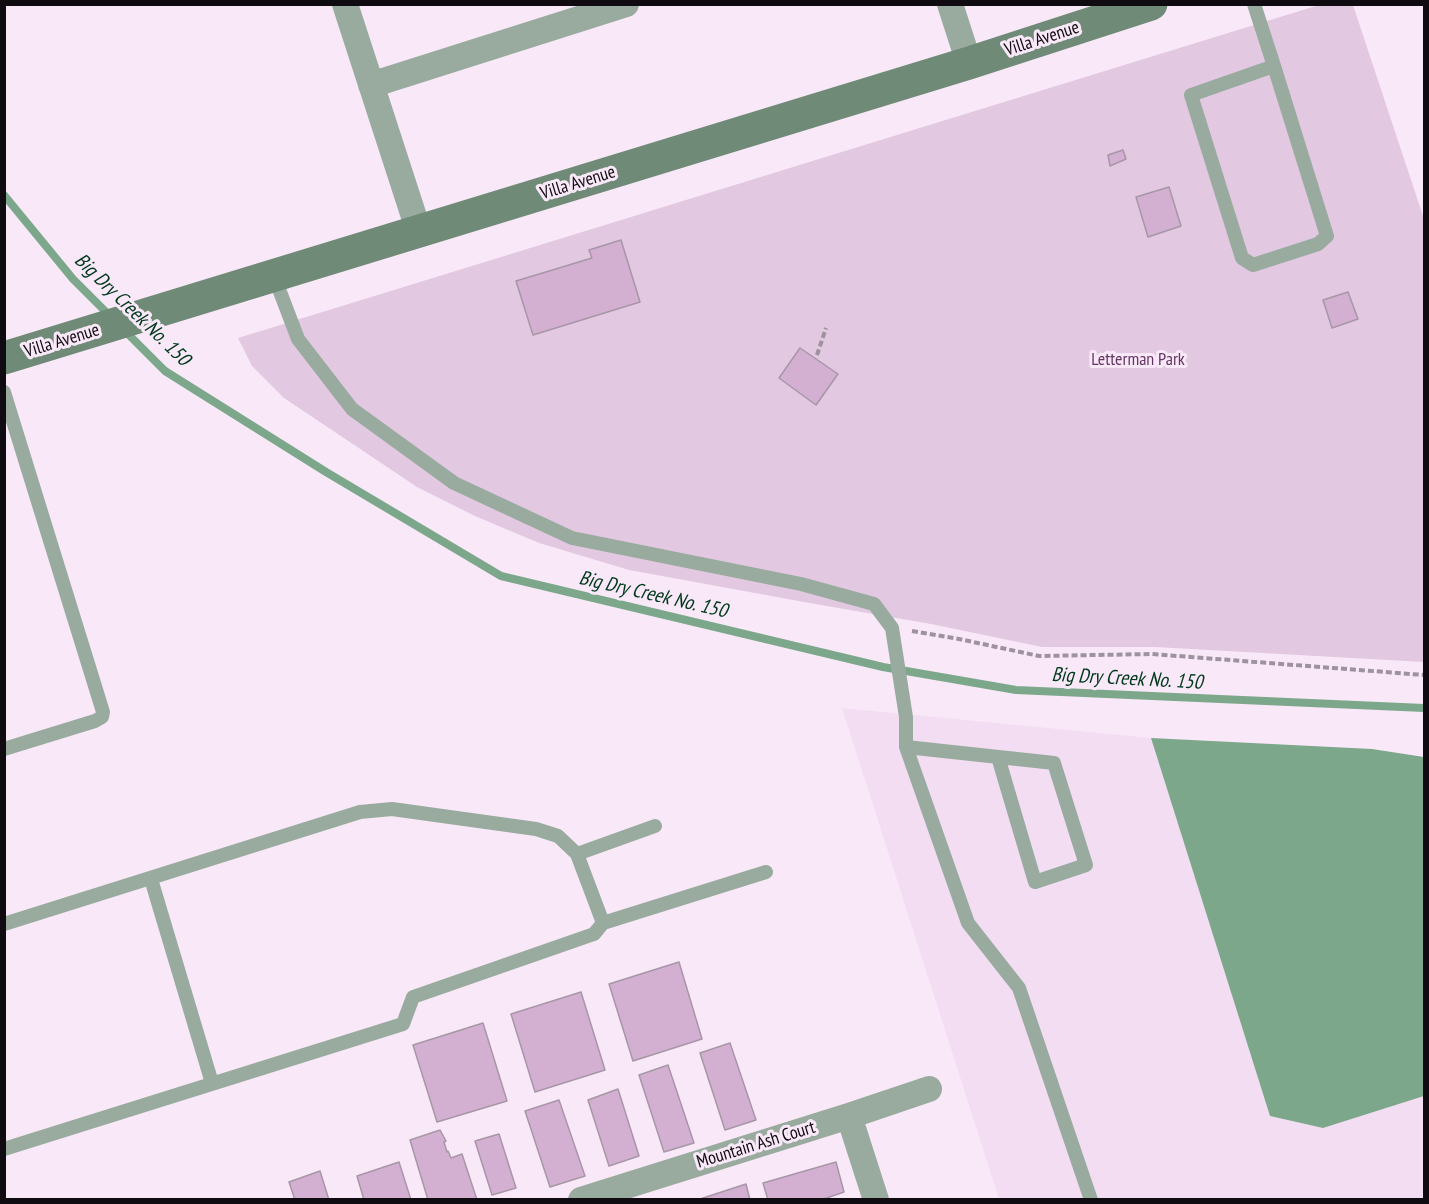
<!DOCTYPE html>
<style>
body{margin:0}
#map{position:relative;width:1429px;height:1204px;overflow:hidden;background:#f9e9f8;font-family:"PT Sans Narrow",sans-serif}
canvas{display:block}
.frame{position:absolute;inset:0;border:6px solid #100b10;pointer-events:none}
</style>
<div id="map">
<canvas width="1429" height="1204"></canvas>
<div class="frame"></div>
</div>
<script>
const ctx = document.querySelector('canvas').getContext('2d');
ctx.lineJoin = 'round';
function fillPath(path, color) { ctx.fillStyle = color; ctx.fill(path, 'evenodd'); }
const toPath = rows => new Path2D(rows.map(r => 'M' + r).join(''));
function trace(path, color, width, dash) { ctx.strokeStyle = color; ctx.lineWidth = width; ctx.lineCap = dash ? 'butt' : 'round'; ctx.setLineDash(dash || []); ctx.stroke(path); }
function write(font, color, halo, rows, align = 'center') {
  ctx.font = font + ' "PT Sans Narrow",sans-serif'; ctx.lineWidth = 6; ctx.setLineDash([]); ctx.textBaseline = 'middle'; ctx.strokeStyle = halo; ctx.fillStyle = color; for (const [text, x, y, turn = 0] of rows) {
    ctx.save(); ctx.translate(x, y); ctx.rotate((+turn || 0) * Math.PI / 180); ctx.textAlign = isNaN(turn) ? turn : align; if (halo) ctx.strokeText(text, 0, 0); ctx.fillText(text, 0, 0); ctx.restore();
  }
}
fillPath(toPath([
 [842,708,1151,738,1270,1116,1323,1128,1424,1096,1424,1199,999,1199]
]), '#f3ddf2');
fillPath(toPath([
 [1319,5,1353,5,1424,219,1424,662,1155,647,1042,647,931,624,815,604,629,570,539,543,475,516,417,487,284,398,252,366,238,338]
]), '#e2c8e1');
fillPath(toPath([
 [1151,738,1372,749,1424,757,1424,1096,1323,1128,1270,1116]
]), '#7da78b');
trace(toPath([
 [4,195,73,279,111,317],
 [124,330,165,371,326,472,501,576,883,667,1016,690,1424,708]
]), '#7da78b', 8);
const building = toPath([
 [1123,150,1126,159,1110,166,1108,155,1123,150],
 [1169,187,1181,226,1148,237,1136,197,1169,187],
 [621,240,640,302,533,335,516,281,592,258,589,250,621,240],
 [1348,292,1358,319,1332,328,1323,300,1348,292],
 [800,348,838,374,816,405,779,378,800,348],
 [679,962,702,1039,633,1061,609,984,679,962],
 [581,992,605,1070,535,1092,511,1014,581,992],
 [483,1023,507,1101,437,1122,413,1045,483,1023],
 [730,1043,756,1120,725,1130,700,1053,730,1043],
 [668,1065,694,1143,664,1152,639,1075,668,1065],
 [618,1089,639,1156,609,1166,588,1100,618,1089],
 [559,1100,585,1176,550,1187,525,1111,559,1100],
 [440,1130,446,1141,444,1142,447,1152,448,1151,451,1158,462,1154,477,1200,428,1200,410,1140,440,1130],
 [499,1134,516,1188,492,1195,475,1141,499,1134],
 [399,1162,411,1200,364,1200,357,1176,399,1162],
 [836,1162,844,1192,821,1200,768,1200,763,1183,836,1162],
 [320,1171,329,1200,295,1200,289,1182,320,1171],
 [746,1184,750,1200,697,1200,746,1184]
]);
fillPath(building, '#d3b0d2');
trace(building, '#a797a6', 1.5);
trace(toPath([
 [817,355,826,328],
 [912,631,959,639,1039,656,1152,654,1424,675]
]), '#9d929d', 4, [6, 3]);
trace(toPath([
 [1254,4,1274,66,1327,236,1318,244,1253,265,1242,258,1191,95,1274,66],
 [274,276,298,339,352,409,454,483,572,538,801,584,874,604,892,628,906,717,906,747,968,923,1019,988,1091,1200],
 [4,392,103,712,102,717,95,721,4,749],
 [906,747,1054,763,1086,865,1035,882,998,757],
 [577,854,655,826],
 [151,879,212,1083],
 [603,923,766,872],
 [4,924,360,812,392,809,536,829,558,836,577,854,603,923,594,934,413,997,403,1024,4,1149]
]), '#99ab9e', 14);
trace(toPath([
 [345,4,419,232],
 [950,4,969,63],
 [371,85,626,4],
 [849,1116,876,1200],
 [581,1200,849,1116,929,1089]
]), '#99ab9e', 26);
trace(toPath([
 [4,358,969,63,1151,4]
]), '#6f8a77', 33);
write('18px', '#100b10', '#f9e9f8', [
 ["Villa Avenue",1042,39,-18],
 ["Villa Avenue",578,183,-17],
 ["Villa Avenue",62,341,-17],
 ["Mountain Ash Court",756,1145,-17]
]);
write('18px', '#633663', '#f9e9f8', [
 ["Letterman Park",1138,360]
]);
write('italic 20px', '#01381c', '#f9e9f8', [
 ["Big Dry Creek No. 150",132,310,44],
 ["Big Dry Creek No. 150",653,595,13],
 ["Big Dry Creek No. 150",1127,679,3]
]);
</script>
